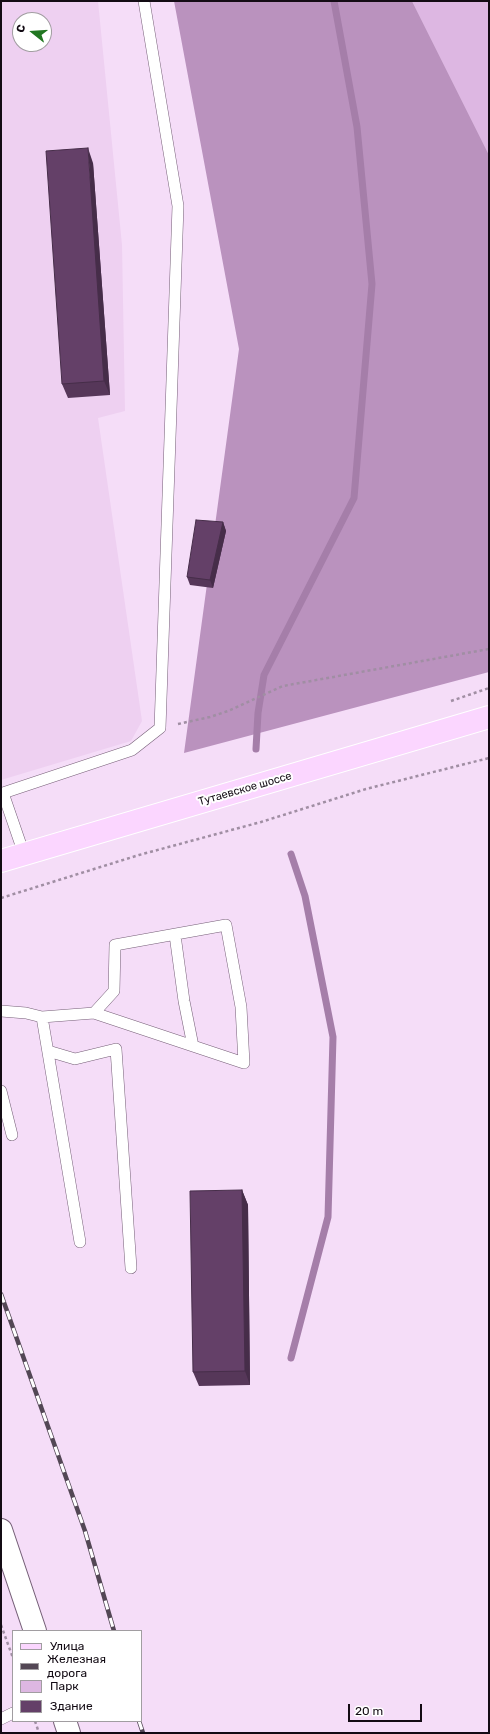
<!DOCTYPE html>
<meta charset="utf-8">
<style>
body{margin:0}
#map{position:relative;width:490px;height:1734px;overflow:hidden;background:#f5ddf8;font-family:Rubik,sans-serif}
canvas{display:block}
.frame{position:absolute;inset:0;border:2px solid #130b14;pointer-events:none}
.legend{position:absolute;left:12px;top:1630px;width:130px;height:92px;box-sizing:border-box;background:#fff;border:1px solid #a19da1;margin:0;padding:5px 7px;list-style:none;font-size:12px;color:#130b14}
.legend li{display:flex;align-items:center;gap:8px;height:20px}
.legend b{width:20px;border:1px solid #a19da1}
.north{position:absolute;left:12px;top:12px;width:40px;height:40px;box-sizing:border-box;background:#fff;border:1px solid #a19da1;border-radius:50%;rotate:287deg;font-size:11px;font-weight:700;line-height:16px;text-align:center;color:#130b14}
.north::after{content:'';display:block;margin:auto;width:14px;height:18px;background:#217621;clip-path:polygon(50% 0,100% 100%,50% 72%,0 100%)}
.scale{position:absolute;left:348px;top:1704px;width:74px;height:18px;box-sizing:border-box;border:2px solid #130b14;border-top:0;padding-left:5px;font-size:12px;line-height:14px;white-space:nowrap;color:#130b14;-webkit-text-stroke:3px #fff;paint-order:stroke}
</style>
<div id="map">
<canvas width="490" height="1734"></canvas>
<div class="frame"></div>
<ul class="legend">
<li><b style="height:5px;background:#fbd6ff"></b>Улица</li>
<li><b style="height:5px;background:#534755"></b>Железная дорога</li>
<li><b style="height:11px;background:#ddb7e2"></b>Парк</li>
<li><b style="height:11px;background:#644068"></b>Здание</li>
</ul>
<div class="north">С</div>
<div class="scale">20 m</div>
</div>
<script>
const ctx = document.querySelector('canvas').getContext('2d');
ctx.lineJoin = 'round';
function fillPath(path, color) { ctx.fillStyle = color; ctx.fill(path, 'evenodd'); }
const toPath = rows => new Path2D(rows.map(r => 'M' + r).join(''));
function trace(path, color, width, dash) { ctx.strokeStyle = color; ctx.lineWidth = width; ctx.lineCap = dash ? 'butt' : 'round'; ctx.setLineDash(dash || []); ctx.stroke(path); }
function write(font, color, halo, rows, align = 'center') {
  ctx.font = font + ' Rubik,sans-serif'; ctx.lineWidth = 4; ctx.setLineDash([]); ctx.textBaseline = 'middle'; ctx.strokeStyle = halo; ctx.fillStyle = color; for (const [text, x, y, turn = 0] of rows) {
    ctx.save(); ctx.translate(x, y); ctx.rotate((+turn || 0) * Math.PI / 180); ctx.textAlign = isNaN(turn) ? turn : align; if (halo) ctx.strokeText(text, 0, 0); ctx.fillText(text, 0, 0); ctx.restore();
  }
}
fillPath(toPath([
 [1,1,98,1,122,245,125,411,98,418,142,721,131,741,1,780],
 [20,20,44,20,44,44,20,44]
]), '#eed0f1');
fillPath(toPath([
 [412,1,489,1,489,155]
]), '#ddb7e2');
fillPath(toPath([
 [174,1,412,1,489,155,489,672,184,753,239,349]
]), '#ba92be');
trace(toPath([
 [256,749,258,713,264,675,354,498,372,284,357,127,334,1],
 [291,1358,328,1217,333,1037,305,896,291,854]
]), '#a57ea9', 7);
const service = toPath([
 [24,854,3,793,132,750,160,728,178,206,144,1],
 [175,935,184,1001,193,1046],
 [1,1011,26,1013,42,1017,94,1013,244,1063,241,1007,226,925,115,945,114,991,94,1013],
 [42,1017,80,1242],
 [48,1051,75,1059,116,1049,131,1268],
 [1,1091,12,1135],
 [1,1719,13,1713]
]);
const tertiary = toPath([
 [1,1530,35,1631],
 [65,1721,69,1733]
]);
const primary = toPath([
 [1,861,489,717]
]);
trace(service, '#755f77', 12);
trace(tertiary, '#755f77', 24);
trace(primary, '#fff', 24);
trace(toPath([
 [451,701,489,688],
 [178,724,210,717,228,711,283,686,489,649],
 [1,898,139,855,261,822,366,789,489,758],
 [1,1625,13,1658],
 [35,1721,39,1733]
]), '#a08ea3', 2.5, [3, 3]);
trace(service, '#fff', 11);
trace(tertiary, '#fff', 22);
trace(primary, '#fbd6ff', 22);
const rail = toPath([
 [1,1294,85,1531,114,1631],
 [139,1721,143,1733]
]);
trace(rail, '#534755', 4.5);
trace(rail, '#fff', 3, [9]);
fillPath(toPath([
 [93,163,110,395,68,398,62,384],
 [223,522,226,531,213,588,190,585,187,577],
 [242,1190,248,1205,250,1385,199,1386,193,1372]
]), '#563759');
fillPath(toPath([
 [88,148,93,163,110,395,104,381],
 [223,522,226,531,213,588,210,580],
 [242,1190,248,1205,250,1385,245,1371]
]), '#462d49');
const building = toPath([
 [88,148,104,381,62,384,46,151,88,148],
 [196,520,223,522,210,580,187,577,196,520],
 [242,1190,245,1371,193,1372,190,1191,242,1190]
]);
fillPath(building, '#644068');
trace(building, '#462d49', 1);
write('11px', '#130b14', '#fff', [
 ["Тутаевское шоссе",245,789,-16]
]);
</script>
